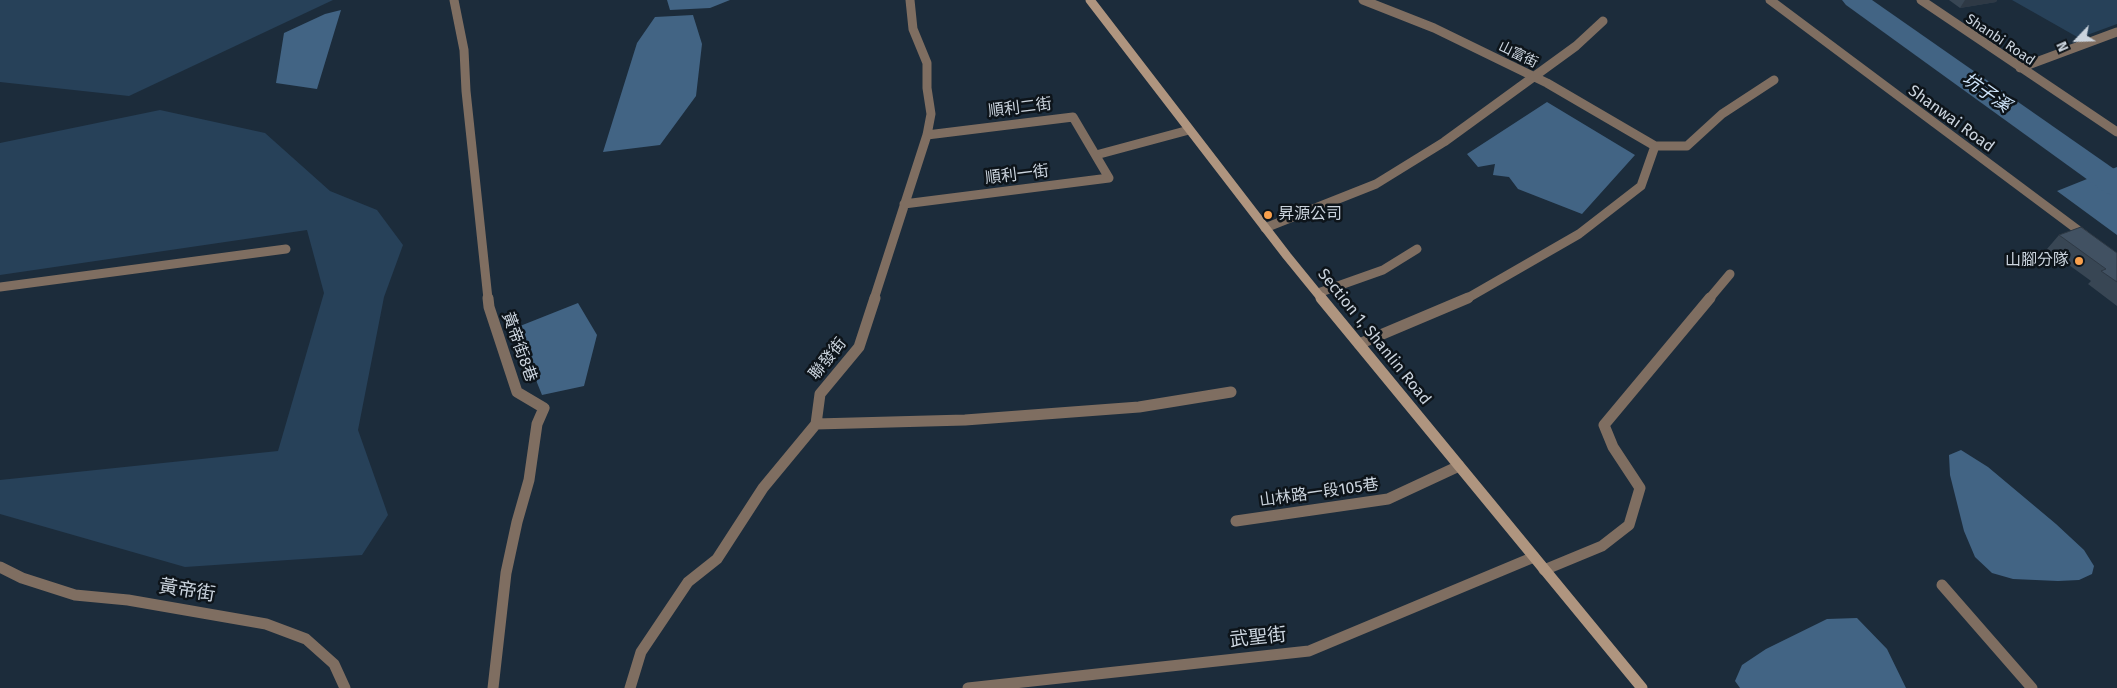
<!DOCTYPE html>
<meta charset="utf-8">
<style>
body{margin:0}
#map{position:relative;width:2117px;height:688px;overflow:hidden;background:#1c2c3b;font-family:"Fira Sans",sans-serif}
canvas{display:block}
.north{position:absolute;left:2052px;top:15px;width:50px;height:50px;-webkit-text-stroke:4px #0d141a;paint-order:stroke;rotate:246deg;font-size:14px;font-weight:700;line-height:20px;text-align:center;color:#cbd4de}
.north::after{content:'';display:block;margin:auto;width:18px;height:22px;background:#cbd4de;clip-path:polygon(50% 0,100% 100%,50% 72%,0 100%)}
</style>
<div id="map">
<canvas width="2117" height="688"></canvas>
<div class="north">N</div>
</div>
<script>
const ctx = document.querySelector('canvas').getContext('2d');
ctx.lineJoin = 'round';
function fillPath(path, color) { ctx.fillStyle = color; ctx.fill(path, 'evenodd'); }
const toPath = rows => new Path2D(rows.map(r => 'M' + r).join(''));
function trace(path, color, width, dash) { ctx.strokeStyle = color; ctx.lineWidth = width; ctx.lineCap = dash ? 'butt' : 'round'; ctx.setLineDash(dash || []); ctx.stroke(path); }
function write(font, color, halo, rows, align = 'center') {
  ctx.font = font + ' "Fira Sans","Noto Sans TC",sans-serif'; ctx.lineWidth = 5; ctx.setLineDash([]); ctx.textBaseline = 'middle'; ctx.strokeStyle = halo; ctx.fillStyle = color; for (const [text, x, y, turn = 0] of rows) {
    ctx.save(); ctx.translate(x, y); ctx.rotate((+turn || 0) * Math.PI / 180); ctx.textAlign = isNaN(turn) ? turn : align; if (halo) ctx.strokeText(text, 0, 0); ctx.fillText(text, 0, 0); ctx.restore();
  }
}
fillPath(toPath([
 [0,0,333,0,129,96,0,82],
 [2012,0,2117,0,2117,24,2079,38],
 [160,110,265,133,330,191,377,210,403,245,384,297,358,430,388,515,362,555,185,567,0,514,0,480,278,451,324,293,307,230,0,275,0,143]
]), '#274159');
fillPath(toPath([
 [667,0,730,0,710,8,670,10],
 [341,10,317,89,276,83,284,33,325,14],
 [693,15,702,44,696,96,660,145,603,152,637,43,655,17],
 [1547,102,1635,155,1582,214,1518,189,1509,177,1493,175,1495,164,1478,167,1467,154],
 [2117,167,2117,235,2057,191],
 [578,303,597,335,584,386,542,395,515,328],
 [1961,450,1988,467,2056,524,2084,550,2094,566,2092,574,2079,580,2058,581,2013,579,1992,573,1975,557,1964,531,1950,475,1949,455],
 [1857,618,1887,649,1906,688,1740,688,1735,681,1742,665,1766,649,1827,619]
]), '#426484');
fillPath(toPath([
 [1842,0,1872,0,2117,171,2117,196,2106,193,1846,5,1842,0]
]), '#426484');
trace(toPath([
 [454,0,464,50,466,91,488,299]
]), '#7f6e61', 9);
trace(toPath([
 [488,298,489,307,517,392,544,408,537,424,529,480,517,522,506,573,493,688],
 [1236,521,1388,499,1459,466],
 [0,567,22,578,75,595,128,600,266,624,306,639,334,664,345,688],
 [1942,585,2032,688]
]), '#7f6e61', 11);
trace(toPath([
 [1363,0,1434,28,1547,83,1655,146],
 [1770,0,2086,236],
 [1921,0,2117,132],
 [2020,68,2117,32],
 [1096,155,1189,130],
 [904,204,1109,178,1073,117,927,135],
 [1265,228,1376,184,1444,142,1576,46,1603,21],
 [0,287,286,249],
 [1318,293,1383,270,1417,249],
 [874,299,927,135,931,114,927,88,927,63,913,29,910,0],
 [1466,299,1579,234,1641,186,1655,146,1687,146,1722,114,1774,80],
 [1709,299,1730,274]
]), '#7f6e61', 9);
trace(toPath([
 [1359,344,1468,298],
 [816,424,965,420,1139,407,1231,392],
 [1544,570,1602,546,1629,525,1640,488,1613,447,1604,425,1710,298],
 [630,688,641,652,688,582,717,559,763,488,816,424,820,394,859,347,875,298],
 [968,688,1309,651,1534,557]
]), '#7f6e61', 11);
trace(toPath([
 [1090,0,1287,256,1322,299]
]), '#af957f', 9);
trace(toPath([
 [1321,298,1642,688]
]), '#af957f', 11);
fillPath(toPath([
 [1949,0,1997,0,1996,2,1960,8],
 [2059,235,2117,253,2117,306,2088,284,2091,281,2047,249]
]), '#384654');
fillPath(toPath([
 [1965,0,1997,0,1996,2,1960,8]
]), '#2e3945');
const building = toPath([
 [2081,227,2117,253,2117,282,2101,271,2106,269,2059,235,2081,227]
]);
fillPath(building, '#415162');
trace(building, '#2e3945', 1);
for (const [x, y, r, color] of [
 [1268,215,5,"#f9a04c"],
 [2079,261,5,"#f9a04c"]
]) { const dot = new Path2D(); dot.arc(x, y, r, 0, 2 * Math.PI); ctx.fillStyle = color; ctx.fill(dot); trace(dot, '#0d141a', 2); }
write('14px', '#cbd4de', '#0d141a', [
 ["Shanbi Road",2000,40,34],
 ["山富街",1518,55,26]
]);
write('16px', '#cbd4de', '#0d141a', [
 ["順利二街",1020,108,-7],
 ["Shanwai Road",1951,119,36],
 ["順利一街",1017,175,-7],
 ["Section 1, Shanlin Road",1374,337,51],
 ["黃帝街8巷",519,347,70],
 ["聯發街",828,359,-51],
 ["山林路一段105巷",1319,493,-8]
]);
write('16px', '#cbd4de', '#0d141a', [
 ["昇源公司",1278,215],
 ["山腳分隊",2069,261,"right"]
], 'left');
write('italic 18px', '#cfe5fb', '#0d141a', [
 ["坑子溪",1986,93,35]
]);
write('19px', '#cbd4de', '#0d141a', [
 ["黃帝街",187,591,9],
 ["武聖街",1258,638,-6]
]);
</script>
